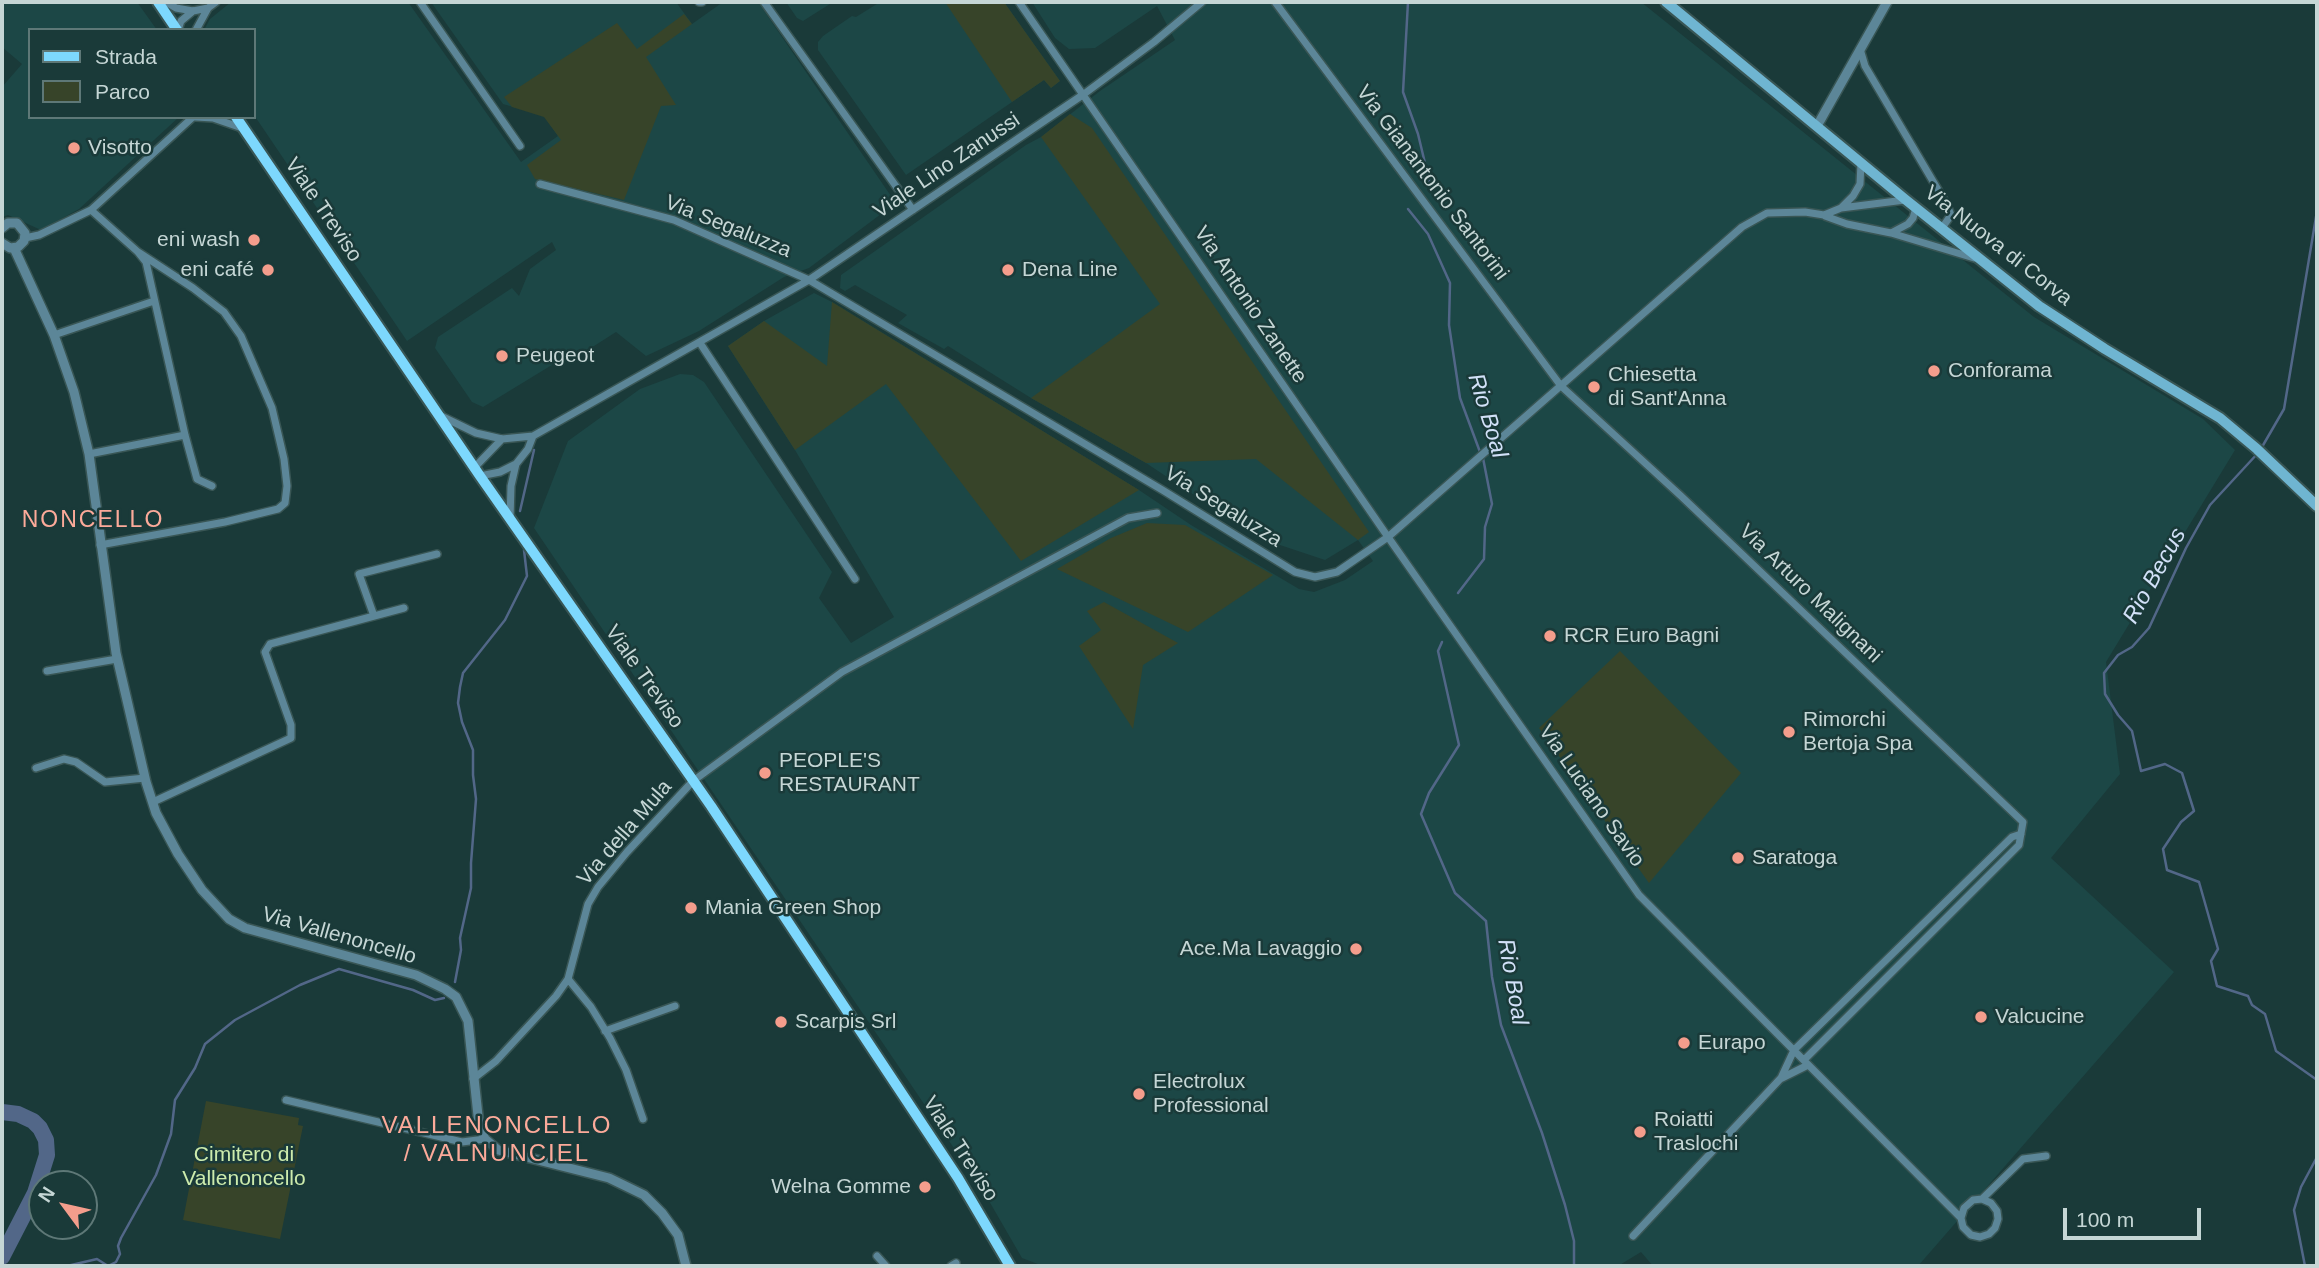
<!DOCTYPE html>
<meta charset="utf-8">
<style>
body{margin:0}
#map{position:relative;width:2319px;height:1268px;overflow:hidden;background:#1a3a39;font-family:Arial,sans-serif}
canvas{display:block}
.frame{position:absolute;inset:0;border:4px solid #c5d6d5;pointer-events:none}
.legend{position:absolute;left:28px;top:28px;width:228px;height:91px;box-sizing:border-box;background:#1a3a39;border:2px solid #5e7877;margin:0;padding:9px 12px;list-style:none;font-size:21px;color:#c5d6d5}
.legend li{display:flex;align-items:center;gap:14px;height:35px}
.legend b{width:35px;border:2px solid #5e7877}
.north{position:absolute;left:28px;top:1170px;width:70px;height:70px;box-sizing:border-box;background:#1a3a39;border:2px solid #5e7877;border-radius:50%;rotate:303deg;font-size:19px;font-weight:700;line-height:28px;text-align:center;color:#c5d6d5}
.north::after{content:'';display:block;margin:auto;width:24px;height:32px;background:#f49d8c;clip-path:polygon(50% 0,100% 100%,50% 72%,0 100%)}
.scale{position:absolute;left:2063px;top:1208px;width:138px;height:32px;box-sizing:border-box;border:4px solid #c5d6d5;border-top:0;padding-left:9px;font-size:21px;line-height:24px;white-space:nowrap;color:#c5d6d5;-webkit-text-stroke:5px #1a3a39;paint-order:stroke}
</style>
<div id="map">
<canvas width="2319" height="1268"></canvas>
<div class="frame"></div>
<ul class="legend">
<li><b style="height:9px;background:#7dd8fd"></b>Strada</li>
<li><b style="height:19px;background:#374429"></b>Parco</li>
</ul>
<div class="north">N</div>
<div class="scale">100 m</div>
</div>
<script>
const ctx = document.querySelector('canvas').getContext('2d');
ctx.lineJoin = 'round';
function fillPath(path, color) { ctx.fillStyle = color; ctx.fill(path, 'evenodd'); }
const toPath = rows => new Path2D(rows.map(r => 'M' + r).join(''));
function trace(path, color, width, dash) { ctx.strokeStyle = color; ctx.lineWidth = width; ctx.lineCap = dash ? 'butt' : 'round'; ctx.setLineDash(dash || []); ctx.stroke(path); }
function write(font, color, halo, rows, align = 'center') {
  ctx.font = font + ' Arial,sans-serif'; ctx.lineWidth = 5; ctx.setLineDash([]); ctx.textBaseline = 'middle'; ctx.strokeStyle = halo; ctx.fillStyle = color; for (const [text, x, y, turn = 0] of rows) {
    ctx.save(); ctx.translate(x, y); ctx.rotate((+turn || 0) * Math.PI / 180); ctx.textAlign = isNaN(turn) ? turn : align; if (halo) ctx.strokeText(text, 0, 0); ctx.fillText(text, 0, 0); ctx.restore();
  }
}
fillPath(toPath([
 [2,2,137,2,157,30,30,30,30,117,179,117,79,209,41,230,8,215,2,217,2,87,22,64,2,47],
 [231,2,408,2,521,162,558,136,544,116,503,104,431,2,676,2,692,24,723,2,758,2,893,199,889,208,809,268,784,277,699,331,646,356,616,332,569,362,565,357,483,407,472,402,435,348,438,337,512,288,519,296,530,269,556,250,552,242,407,341,254,115,254,30,204,30,210,19],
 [786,2,833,2,803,21,797,18],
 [880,2,1004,2,1060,81,1051,88,1044,80,906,175,818,50,818,42,823,36,852,16,856,17],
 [1032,2,1641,2,2034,317,2203,419,2235,450,2106,662,2120,774,2051,858,2174,972,1918,1266,1653,1266,1641,1252,1618,1266,1043,1266,1022,1258,985,1194,534,528,568,441,640,389,680,374,693,375,704,382,832,572,819,598,851,643,894,617,795,450,728,346,764,321,814,293,832,302,1139,490,1191,525,1299,589,1314,592,1345,580,1373,561,1358,540,1325,560,1259,538,1146,463,1031,398,948,346,944,349,898,323,907,315,855,285,845,291,840,288,841,275,1026,145,1041,137,1100,91,1175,40,1157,6,1095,48,1069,49,1055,38]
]), '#1c4746');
fillPath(toPath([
 [945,2,1004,2,1060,81,1051,88,1044,80,1012,102],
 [684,14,692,24,646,57,676,105,661,106,624,200,535,179,527,165,561,140,544,117,512,107,504,97,617,23,637,49],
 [1070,114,1092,128,1369,532,1358,540,1256,459,1146,463,1031,398,1160,304,1041,137],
 [832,302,1139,490,1021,561,886,384,795,450,728,346,764,321,827,366],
 [1147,523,1185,525,1273,575,1188,632,1057,569,1111,538],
 [1104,602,1178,643,1143,665,1133,729,1079,646,1101,630,1087,611],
 [1620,651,1741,773,1649,883,1539,728],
 [206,1101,299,1118,298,1125,303,1126,280,1239,183,1220]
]), '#374429');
trace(toPath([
 [1408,2,1403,92,1418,134,1430,184],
 [1408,209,1428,234,1450,283,1449,325,1460,398,1480,452],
 [2262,447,2284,409,2317,211],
 [2258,453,2210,505,2186,548,2149,628,2132,647,2118,655,2104,673,2105,694,2118,715,2132,731,2141,771,2165,764,2182,773,2194,811,2181,822,2163,849,2167,870,2199,882,2218,949,2211,961,2217,986,2248,996,2252,1005,2265,1014,2276,1051,2317,1080],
 [520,511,534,450],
 [1458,593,1484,559,1485,527,1492,504,1483,458],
 [1442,642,1438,651,1459,745,1429,793,1421,814,1455,893,1486,921,1492,977,1501,1025,1542,1133,1565,1205,1574,1241,1574,1266],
 [455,982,461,950,460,938,471,888,471,863,476,799,473,775,473,750,462,722,458,703,460,687,463,673,505,620,527,576,524,550],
 [67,1266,97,1259,108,1266,116,1262,120,1254,118,1246,121,1238,156,1175,163,1156,171,1134,175,1100,195,1068,205,1044,235,1020,300,985,339,969,413,990,435,1000,444,998],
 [2305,1266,2294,1210,2301,1187,2317,1157]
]), '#526788', 2.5);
trace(toPath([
 [2,1112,18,1114,33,1121,40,1128,46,1140,47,1155,35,1193,2,1257]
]), '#526788', 16);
const minor = toPath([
 [166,2,176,8,193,11,208,8],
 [420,2,520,146],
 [699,2,702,2],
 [764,2,913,210],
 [1019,2,1388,537,1639,895,1961,1218,1963,1227,1971,1235,1980,1237,1989,1234,1995,1228,1998,1219,1997,1211,1991,1203,1982,1199,1973,1200,1964,1208,1961,1218],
 [1275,2,1561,386,1681,496,2023,822,2019,845,1804,1060],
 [178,30,181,21,193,11],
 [196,30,208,8,216,2],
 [1860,49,1865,66,1947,205,1951,215,1942,228],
 [196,117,213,118,242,128],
 [540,184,674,220,809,280,1164,491,1295,572,1315,577,1337,572,1388,537,1742,227,1767,213,1805,212,1824,215,1841,208,1905,200],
 [1842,207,1853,196,1860,184,1861,163],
 [91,210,138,252,146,262,185,435,197,479,212,486],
 [1825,216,1847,224,1891,233,1908,224,1913,218,1916,208],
 [1891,233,1974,258],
 [25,238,39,235,91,210,193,117],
 [54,335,154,301],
 [700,343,855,579],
 [441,416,476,433,502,439,533,436,809,280,1084,94,1154,42,1202,2],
 [89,454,185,435],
 [474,468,502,439],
 [480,476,500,472,516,464,528,449,533,436],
 [510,519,511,486,516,464],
 [100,545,225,522,278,509,285,503,287,486,284,459,272,408,241,336,224,312,193,288,138,252],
 [374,616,359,574,437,554],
 [47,671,117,659],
 [36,768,64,759,76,762,105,782,145,778],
 [153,802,291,738,291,725,265,652,270,644,404,608],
 [568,979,591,1007,610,1038,626,1070,643,1119],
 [605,1031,675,1006],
 [1782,1078,1808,1065],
 [473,1079,496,1061,556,996,568,979,588,904,598,887,627,852,693,781,842,672,1128,518,1157,513],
 [286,1100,462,1142,485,1139],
 [1982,1199,2023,1159,2046,1156],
 [1633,1236,1781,1078,1794,1050,2012,837,2021,834],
 [877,1256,886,1266],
 [951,1266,956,1263]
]);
const tertiary = toPath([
 [1817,126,1887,2],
 [2,228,8,223,17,223,25,233,24,241,18,247,10,248,2,243],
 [14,248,54,335,74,392,89,454,116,653,146,782,156,813,178,854,202,890,229,919,245,928,416,975,445,989,456,997,468,1021,479,1125,485,1139,498,1150,609,1178,644,1195,662,1213,678,1235,686,1266]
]);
const secondary = toPath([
 [1666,2,1906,200,2039,306,2105,349,2220,418,2257,449,2317,506]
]);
const primary = toPath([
 [158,2,177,30],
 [236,117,480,476,711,806,958,1178,1010,1266]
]);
trace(minor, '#395655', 10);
trace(tertiary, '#395655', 12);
trace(secondary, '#395655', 14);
trace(primary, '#395655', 14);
trace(minor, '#5c8698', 7);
trace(tertiary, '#5c8698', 9);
trace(secondary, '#6fb5d1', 10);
trace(primary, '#7dd8fd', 10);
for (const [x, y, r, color] of [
 [74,148,7,"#f49d8c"],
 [254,240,7,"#f49d8c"],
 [268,270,7,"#f49d8c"],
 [1008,270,7,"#f49d8c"],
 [502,356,7,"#f49d8c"],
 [1934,371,7,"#f49d8c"],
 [1594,387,7,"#f49d8c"],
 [1550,636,7,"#f49d8c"],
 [1789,732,7,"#f49d8c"],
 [765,773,7,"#f49d8c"],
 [1738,858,7,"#f49d8c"],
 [691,908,7,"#f49d8c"],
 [1356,949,7,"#f49d8c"],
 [1981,1017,7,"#f49d8c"],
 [781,1022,7,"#f49d8c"],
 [1684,1043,7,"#f49d8c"],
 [1139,1094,7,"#f49d8c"],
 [1640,1132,7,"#f49d8c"],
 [925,1187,7,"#f49d8c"]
]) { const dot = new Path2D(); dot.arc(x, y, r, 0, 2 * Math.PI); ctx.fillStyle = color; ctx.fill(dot); trace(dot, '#1a3a39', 2.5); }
write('21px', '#c5d6d5', '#1a3a39', [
 ["Visotto",88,148],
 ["eni wash",240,240,"right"],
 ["eni café",254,270,"right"],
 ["Dena Line",1022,270],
 ["Peugeot",516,356],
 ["Conforama",1948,371],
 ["Chiesetta",1608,375],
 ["di Sant'Anna",1608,399],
 ["RCR Euro Bagni",1564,636],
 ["Rimorchi",1803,720],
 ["Bertoja Spa",1803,744],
 ["PEOPLE'S",779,761],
 ["RESTAURANT",779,785],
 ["Saratoga",1752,858],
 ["Mania Green Shop",705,908],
 ["Ace.Ma Lavaggio",1342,949,"right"],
 ["Valcucine",1995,1017],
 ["Scarpis Srl",795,1022],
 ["Eurapo",1698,1043],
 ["Electrolux",1153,1082],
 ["Professional",1153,1106],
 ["Roiatti",1654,1120],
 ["Traslochi",1654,1144],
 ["Welna Gomme",911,1187,"right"]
], 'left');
write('21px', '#c5d6d5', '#1a3a39', [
 ["Viale Lino Zanussi",947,166,-34],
 ["Via Gianantonio Santorini",1432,183,53],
 ["Viale Treviso",323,210,56],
 ["Via Segaluzza",728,227,22],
 ["Via Nuova di Corva",1998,246,38],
 ["Via Antonio Zanette",1250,305,56],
 ["Via Segaluzza",1223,507,32],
 ["Via Arturo Malignani",1810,594,44],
 ["Viale Treviso",644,677,55],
 ["Via Luciano Savio",1591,796,55],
 ["Via della Mula",625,833,-49],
 ["Via Vallenoncello",339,936,16],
 ["Viale Treviso",960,1149,57]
]);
write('21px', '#cdebac', '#1a3a39', [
 ["Cimitero di",244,1155],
 ["Vallenoncello",244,1179]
]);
write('italic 23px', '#d2e1f8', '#1a3a39', [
 ["Rio Boal",1487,416,73],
 ["Rio Becus",2155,576,-61],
 ["Rio Boal",1512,982,80]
]);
ctx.letterSpacing = '2px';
write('23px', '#fcaa9a', '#1a3a39', [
 ["NONCELLO",93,521]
]);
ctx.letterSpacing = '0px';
ctx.letterSpacing = '2px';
write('24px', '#fcaa9a', '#1a3a39', [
 ["VALLENONCELLO",497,1126],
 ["/ VALNUNCIEL",497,1154]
]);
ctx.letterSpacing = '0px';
</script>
